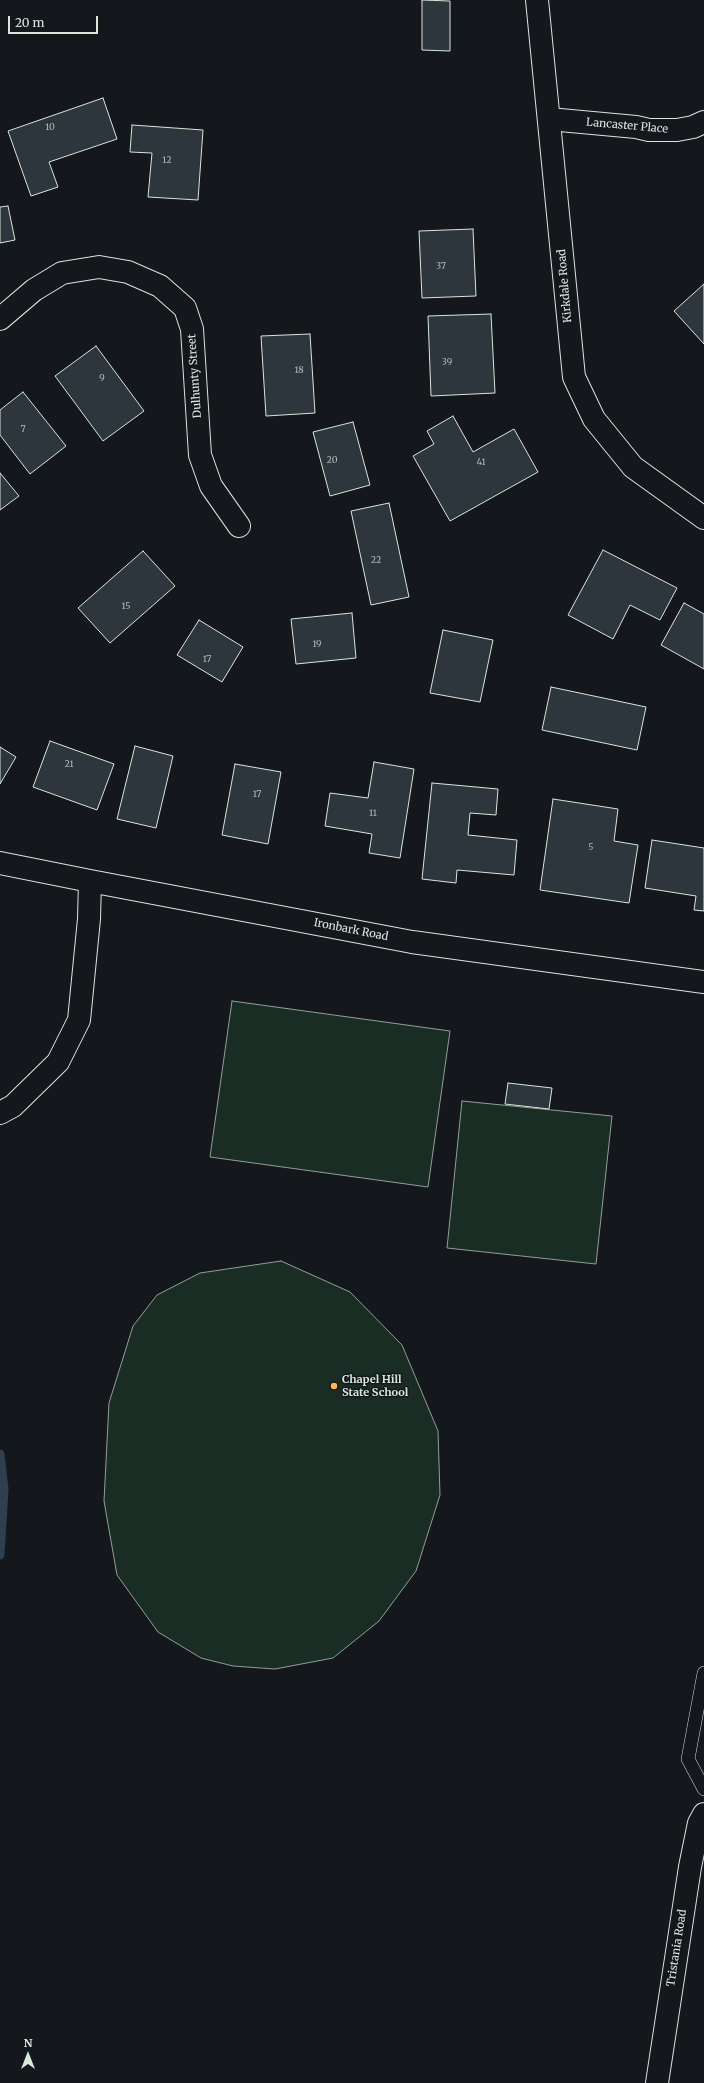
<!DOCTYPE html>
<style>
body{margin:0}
#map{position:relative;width:704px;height:2083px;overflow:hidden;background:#14181c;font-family:Merriweather,serif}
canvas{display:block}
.north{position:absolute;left:8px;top:2035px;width:40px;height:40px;-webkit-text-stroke:3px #14181c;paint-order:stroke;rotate:0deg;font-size:11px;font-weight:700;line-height:16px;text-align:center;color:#d8e6dc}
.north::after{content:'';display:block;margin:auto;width:14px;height:18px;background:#d8e6dc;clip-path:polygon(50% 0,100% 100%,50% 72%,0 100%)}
.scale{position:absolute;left:8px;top:16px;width:90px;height:18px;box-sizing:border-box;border:2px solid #d8e6dc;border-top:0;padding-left:5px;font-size:12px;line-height:14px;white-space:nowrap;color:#d8e6dc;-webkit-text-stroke:3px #14181c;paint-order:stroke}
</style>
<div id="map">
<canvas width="704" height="2083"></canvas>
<div class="north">N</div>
<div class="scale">20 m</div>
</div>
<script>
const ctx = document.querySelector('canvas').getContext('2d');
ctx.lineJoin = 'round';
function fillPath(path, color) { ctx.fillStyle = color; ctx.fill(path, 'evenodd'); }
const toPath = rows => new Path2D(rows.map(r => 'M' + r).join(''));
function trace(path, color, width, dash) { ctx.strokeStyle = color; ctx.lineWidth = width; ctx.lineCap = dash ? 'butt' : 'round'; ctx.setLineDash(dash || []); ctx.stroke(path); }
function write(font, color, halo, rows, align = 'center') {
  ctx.font = font + ' Merriweather,serif'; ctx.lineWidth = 3; ctx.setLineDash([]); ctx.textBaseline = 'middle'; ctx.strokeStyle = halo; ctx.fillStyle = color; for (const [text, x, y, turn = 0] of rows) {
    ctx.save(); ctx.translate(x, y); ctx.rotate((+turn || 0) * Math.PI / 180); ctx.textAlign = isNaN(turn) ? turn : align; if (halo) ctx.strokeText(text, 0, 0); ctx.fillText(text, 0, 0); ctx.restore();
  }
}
const green = toPath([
 [232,1001,450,1031,428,1187,210,1157,232,1001],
 [462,1101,612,1116,596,1264,447,1248,462,1101],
 [281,1261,350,1292,402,1345,438,1431,440,1495,416,1571,379,1621,333,1658,275,1669,233,1666,201,1658,158,1632,117,1575,104,1501,109,1403,133,1326,157,1295,200,1273,281,1261]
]);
fillPath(green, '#1a2d24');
trace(green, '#939e99', 1);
trace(toPath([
 [0,1454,4,1489,0,1555]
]), '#2f3f4d', 9);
const building = toPath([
 [422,0,450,1,450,51,422,50,422,0],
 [103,98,117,139,49,162,58,187,31,196,8,131,103,98],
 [132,125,203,130,198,200,148,197,152,153,130,152,132,125],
 [8,206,15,240,0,243,0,207,8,206],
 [473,229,476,296,422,298,419,231,473,229],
 [704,284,704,344,674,311,704,284],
 [491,314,495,393,431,396,428,316,491,314],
 [310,334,315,413,266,416,261,336,310,334],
 [96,346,144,411,103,441,55,376,96,346],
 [23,392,66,446,30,474,0,435,0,410,23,392],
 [453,416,473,452,514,429,538,472,450,521,413,456,434,444,427,431,453,416],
 [353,422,370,485,330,496,313,432,353,422],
 [0,473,19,496,0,510,0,473],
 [389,503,409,597,371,605,351,511,389,503],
 [603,550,677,588,660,620,630,605,613,639,568,615,603,550],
 [143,551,175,586,110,643,78,608,143,551],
 [684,603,704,614,704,669,661,645,684,603],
 [352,613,356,658,296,664,291,619,352,613],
 [199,620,243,647,222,682,177,655,199,620],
 [443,630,493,640,480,702,430,693,443,630],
 [551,687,646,707,637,750,542,730,551,687],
 [50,741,114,764,97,810,33,787,50,741],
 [135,746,173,756,156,828,117,819,135,746],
 [0,747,16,757,0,784,0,747],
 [374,762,414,769,400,858,369,853,372,834,325,826,330,793,368,798,374,762],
 [235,764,281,772,268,844,222,835,235,764],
 [432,783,498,789,496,815,470,813,468,835,517,840,514,875,457,870,456,883,422,879,432,783],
 [553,799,618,809,614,841,638,845,629,903,540,890,553,799],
 [652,840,704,848,704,911,694,910,696,896,645,888,652,840],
 [508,1083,552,1088,549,1109,505,1104,508,1083]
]);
fillPath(building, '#2c363c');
trace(building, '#d8e6dc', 1);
const lane = toPath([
 [704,1673,688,1759,704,1789]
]);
const street = toPath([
 [537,0,574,377,594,419,633,467,704,518],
 [549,119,636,127,649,130,677,130,693,127,704,122],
 [0,319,34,290,62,273,99,267,128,272,160,286,185,308,192,329,200,455,211,486,239,526],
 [0,863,90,881,412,942,704,982],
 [0,1113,13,1106,58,1062,79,1020,89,919,90,881],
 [657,2083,690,1867,699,1823,704,1814]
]);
trace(lane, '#d8e6dc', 14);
trace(street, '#d8e6dc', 24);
trace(lane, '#14181c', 13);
trace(street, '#14181c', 22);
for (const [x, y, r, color] of [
 [334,1386,4,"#ffb74d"]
]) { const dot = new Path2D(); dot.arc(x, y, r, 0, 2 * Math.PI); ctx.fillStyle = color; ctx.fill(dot); trace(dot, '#14181c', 1.5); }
write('9px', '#adbab4', null, [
 ["10",50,127],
 ["12",167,160],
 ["37",441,266],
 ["39",447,362],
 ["18",299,370],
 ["9",102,378],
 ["7",23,429],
 ["20",332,460],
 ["41",481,462],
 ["22",376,560],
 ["15",126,606],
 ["19",317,644],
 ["17",207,659],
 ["21",69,764],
 ["17",257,794],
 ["11",373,813],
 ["5",591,847]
]);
write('11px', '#d8e6dc', '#14181c', [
 ["Lancaster Place",627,126,5],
 ["Kirkdale Road",565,286,-95],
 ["Dulhunty Street",195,376,-94],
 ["Ironbark Road",351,930,11],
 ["Tristania Road",677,1948,-81]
]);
write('bold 11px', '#d8e6dc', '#14181c', [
 ["Chapel Hill",342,1380],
 ["State School",342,1393]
], 'left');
</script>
